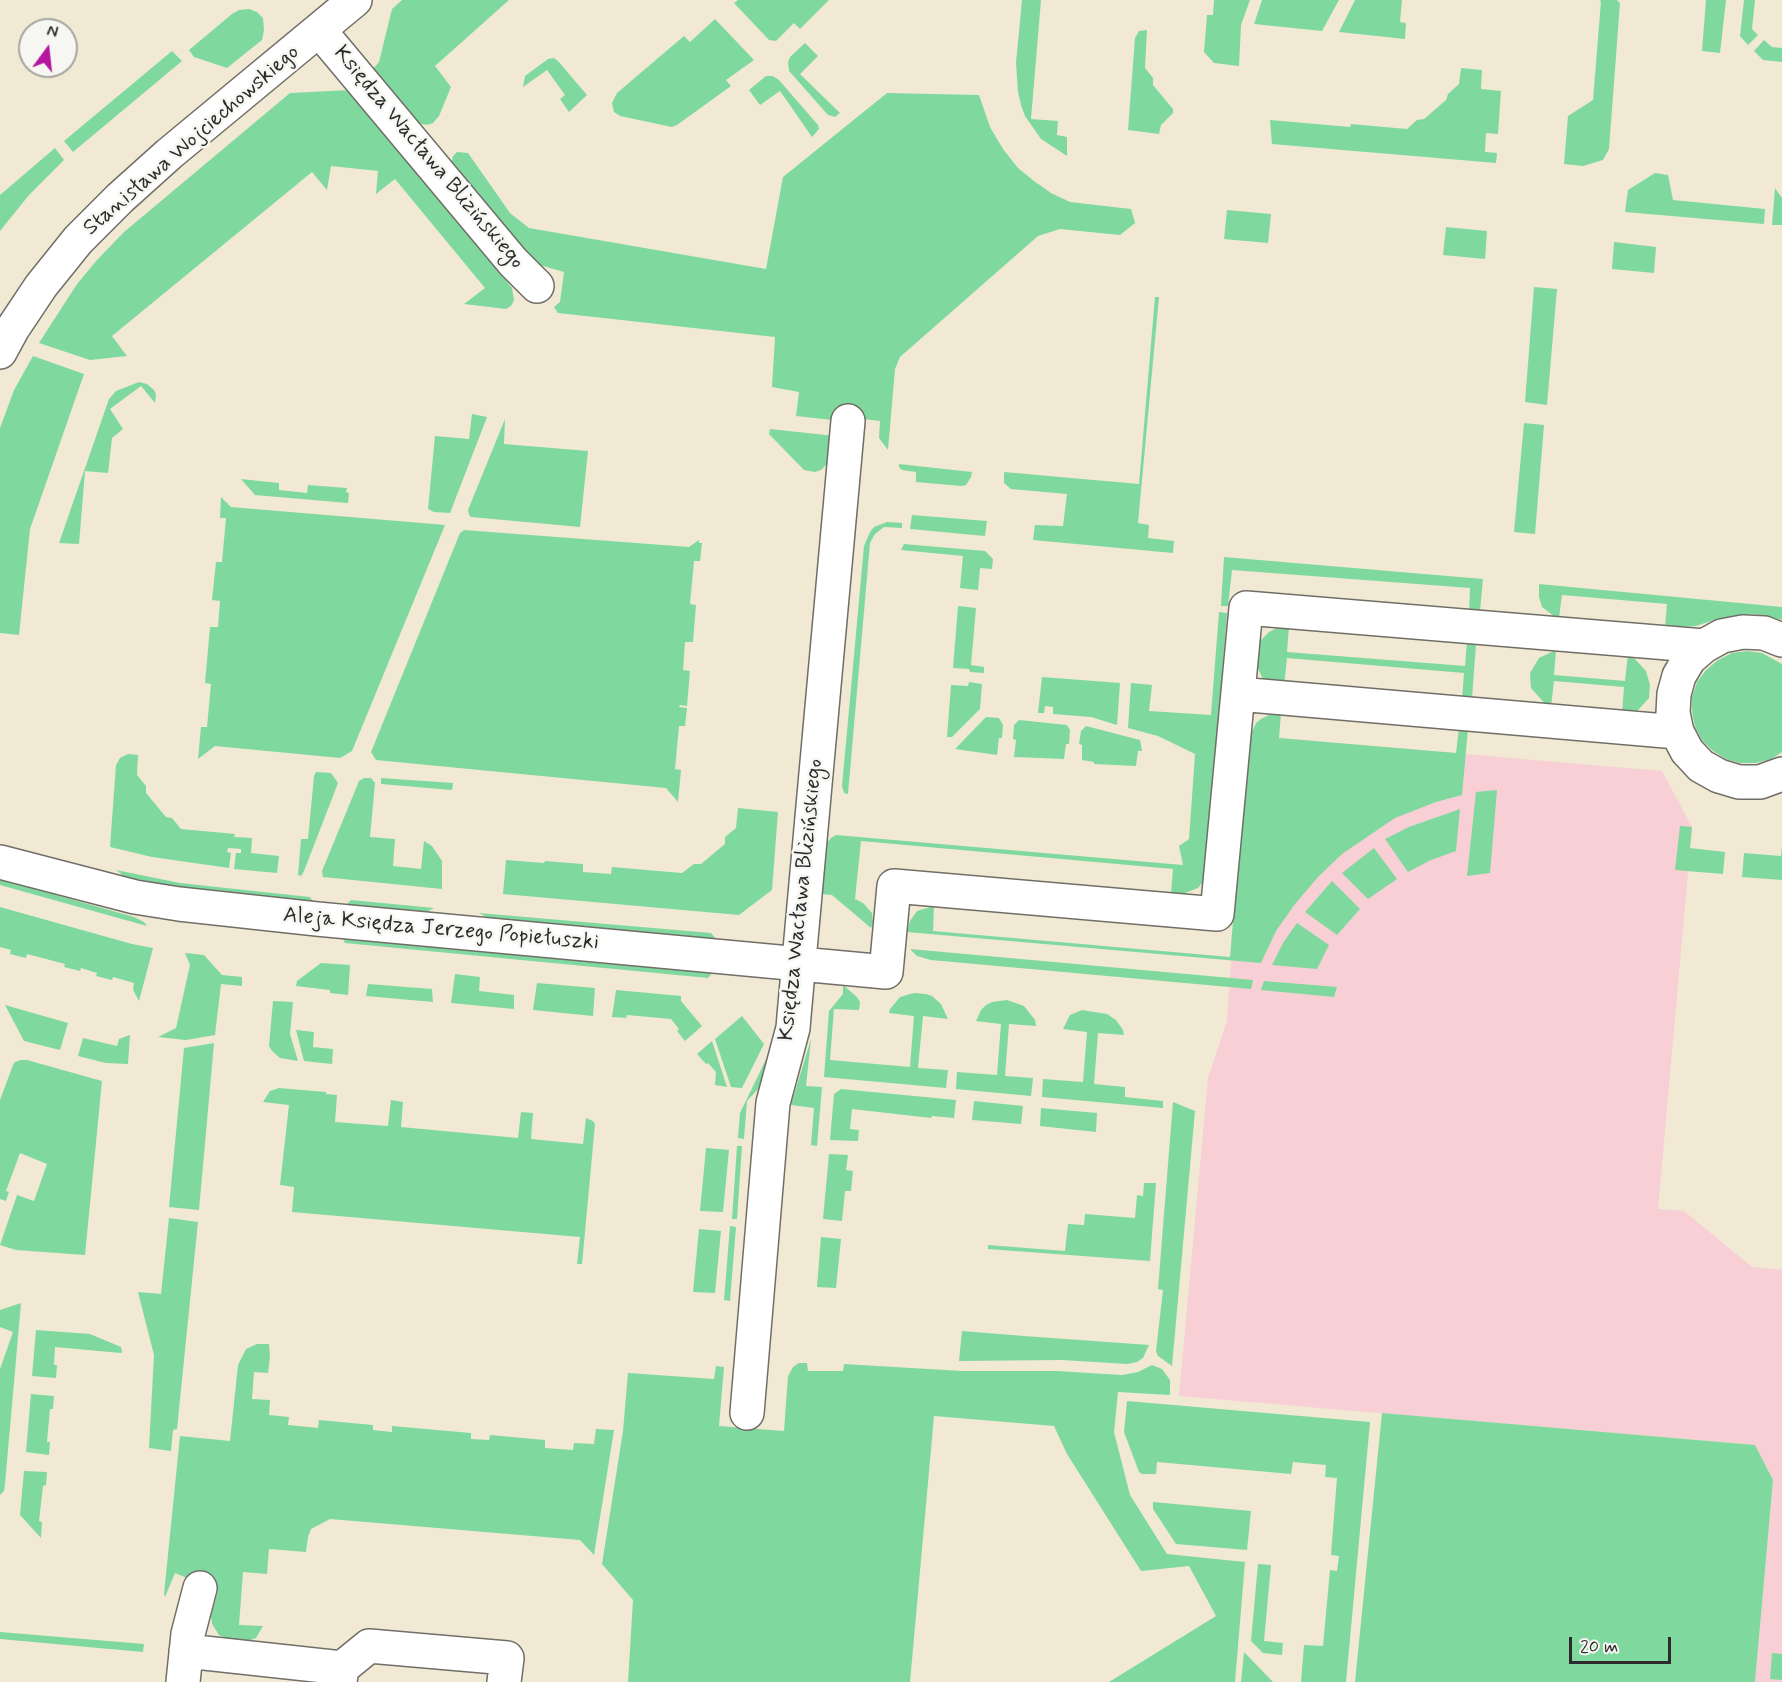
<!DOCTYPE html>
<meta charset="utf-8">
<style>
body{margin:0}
#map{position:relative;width:1782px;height:1682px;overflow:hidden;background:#f1e9d4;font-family:Mynerve,sans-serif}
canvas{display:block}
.north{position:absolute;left:18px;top:18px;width:60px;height:60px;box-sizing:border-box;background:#f6f6f2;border:2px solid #a5a5a2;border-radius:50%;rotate:15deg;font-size:16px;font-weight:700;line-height:24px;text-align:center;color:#2b2b2b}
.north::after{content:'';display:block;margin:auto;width:21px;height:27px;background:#b5179e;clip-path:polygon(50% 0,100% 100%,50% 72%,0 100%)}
.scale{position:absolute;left:1569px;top:1637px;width:102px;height:27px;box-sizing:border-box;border:3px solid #2b2b2b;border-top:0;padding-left:8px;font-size:18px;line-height:21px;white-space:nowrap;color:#2b2b2b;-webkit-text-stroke:4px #f6f6f2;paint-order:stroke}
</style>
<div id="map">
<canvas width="1782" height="1682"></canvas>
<div class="north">N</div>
<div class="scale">20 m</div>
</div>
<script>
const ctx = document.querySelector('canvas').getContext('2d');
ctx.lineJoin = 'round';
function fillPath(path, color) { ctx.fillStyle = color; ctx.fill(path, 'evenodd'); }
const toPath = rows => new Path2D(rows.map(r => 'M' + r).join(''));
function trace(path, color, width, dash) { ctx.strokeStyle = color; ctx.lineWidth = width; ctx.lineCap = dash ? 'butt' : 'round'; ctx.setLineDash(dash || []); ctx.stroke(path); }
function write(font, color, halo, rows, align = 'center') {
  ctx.font = font + ' Mynerve,sans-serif'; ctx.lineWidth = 5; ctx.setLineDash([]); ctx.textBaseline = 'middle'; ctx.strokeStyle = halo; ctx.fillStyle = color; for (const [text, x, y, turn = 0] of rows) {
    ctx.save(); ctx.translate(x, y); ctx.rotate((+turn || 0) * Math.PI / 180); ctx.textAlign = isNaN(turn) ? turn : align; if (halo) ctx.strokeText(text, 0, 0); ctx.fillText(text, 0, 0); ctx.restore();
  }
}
fillPath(toPath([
 [1279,738,1662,771,1692,827,1658,1209,1684,1211,1752,1267,1782,1270,1782,1682,1755,1682,1773,1480,1755,1445,1179,1396,1208,1078,1227,1021,1235,899,1248,741]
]), '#f7cfd5');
fillPath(toPath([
 [402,0,509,0,435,66,451,87,439,116,433,123,427,125,421,124,415,119,373,69,379,62,392,9],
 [738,0,829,0,800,29,794,23,776,41,769,40,734,3],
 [1022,0,1041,0,1031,119,1058,121,1057,135,1067,137,1067,156,1041,139,1025,116,1021,105,1018,92,1016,63],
 [1214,0,1250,0,1241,25,1239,66,1214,63,1204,52,1207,15,1213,15],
 [1262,0,1339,0,1322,31,1254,24],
 [1355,0,1402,0,1400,22,1406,23,1405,39,1339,32],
 [1599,0,1617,0,1620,3,1609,149,1603,160,1583,166,1564,164,1568,116,1593,100,1601,1],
 [1706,0,1726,0,1720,53,1702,51],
 [1744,0,1755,0,1752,29,1758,35,1748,45,1740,36],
 [249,9,257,12,263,18,264,30,262,40,227,68,194,57,189,50,232,14,239,10],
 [715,19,754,60,726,80,731,86,677,125,672,127,620,116,614,112,612,103,617,93,684,36,690,42],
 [1147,30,1145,68,1153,78,1153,85,1173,109,1173,113,1161,125,1159,134,1128,130,1135,38,1139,31],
 [1764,40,1772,47,1782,48,1782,62,1763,60,1754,51],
 [805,43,818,56,800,74,840,113,835,117,828,115,789,71,788,62,790,57],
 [172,51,182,61,73,152,64,141],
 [554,58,558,61,587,95,569,112,560,99,565,95,547,70,523,87,525,76,548,59],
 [1461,68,1482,70,1481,89,1501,91,1498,134,1486,133,1485,152,1497,153,1496,163,1272,144,1270,120,1350,127,1351,124,1407,129,1417,120,1424,119,1446,100,1448,94,1459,84],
 [766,76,773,76,779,80,818,125,819,129,812,137,780,91,760,105,757,101,749,90],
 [350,90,512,288,514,300,511,306,506,309,464,304,485,288,395,179,376,194,378,171,331,166,327,190,312,172,112,336,127,356,90,360,39,343,77,284,97,260,124,232,290,93],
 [887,93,979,95,990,127,1003,149,1018,168,1034,181,1051,193,1070,202,1131,209,1135,223,1120,235,1060,229,1038,236,900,357,895,369,888,450,879,438,880,421,836,416,832,420,796,416,799,392,772,387,775,337,558,313,554,307,560,302,564,272,536,264,451,164,453,156,457,152,468,153,510,213,529,228,766,269,783,177],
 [55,148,64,160,29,195,0,231,0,195],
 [1655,173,1668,175,1673,200,1765,209,1764,224,1625,212,1628,190],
 [1775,188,1782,198,1782,225,1772,225],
 [1227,210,1271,214,1268,243,1224,239],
 [1446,227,1487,231,1485,259,1443,255],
 [1614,242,1656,247,1654,273,1612,269],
 [1534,287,1557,289,1547,405,1525,402],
 [1155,297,1159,297,1138,523,1149,525,1148,538,1174,541,1173,553,1033,540,1035,525,1063,526,1067,494,1011,489,1004,483,1004,472,1139,484],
 [33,356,84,374,30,529,19,635,0,633,0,428,14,390],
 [139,382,147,384,154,390,156,394,155,403,141,386,110,409,123,429,112,438,108,473,85,471,79,544,59,543,109,399,116,391],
 [472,414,487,417,450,513,434,512,428,509,435,436,469,439],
 [505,419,504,444,588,451,580,527,471,517,469,515,468,510],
 [1524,423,1544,425,1535,534,1514,532],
 [770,429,835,436,830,461,821,470,815,472,804,470,769,434],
 [899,464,972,472,971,477,966,485,961,486,916,482,916,472,902,470,899,467],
 [241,479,279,483,279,490,307,493,308,485,347,488,346,492,349,493,348,503,255,495],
 [221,497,231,507,445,525,352,751,340,758,215,746,198,759,201,727,207,727,211,684,205,683,210,627,218,627,220,601,212,600,216,562,222,562,226,518,220,518],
 [912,515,987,521,985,536,910,529],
 [887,522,902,523,902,528,884,527,875,534,870,543,848,794,844,793,842,786,864,546,870,532,874,527],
 [464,530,689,547,699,540,699,543,702,543,700,561,694,561,690,604,696,605,693,642,685,642,683,670,690,671,687,706,680,705,679,707,687,708,685,726,679,726,675,769,681,770,678,802,666,788,376,760,371,752,460,533],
 [904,544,985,551,993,559,992,569,980,568,978,590,960,588,963,556,901,550],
 [1224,557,1483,579,1480,611,1469,614,1470,588,1232,570,1228,606,1221,606],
 [1539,584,1782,607,1782,620,1763,615,1746,614,1720,618,1696,626,1665,628,1667,604,1562,595,1559,618,1555,617,1542,607,1539,597],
 [958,606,976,608,971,665,984,667,984,673,970,672,969,669,953,668],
 [1219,612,1227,613,1206,871,1202,883,1198,888,1185,893,1171,894,1173,869,861,841,855,899,863,903,872,913,873,923,871,928,832,895,820,894,825,845,831,838,836,835,1183,865,1179,846,1189,839,1195,754,1158,736,1128,728,1131,683,1152,685,1149,711,1211,715],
 [1289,627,1287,652,1465,666,1467,641,1472,642,1476,645,1472,698,1462,700,1464,673,1287,658,1284,686,1267,683,1262,677,1256,664,1259,642,1269,632,1275,629],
 [1556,650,1554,675,1625,681,1628,655,1635,659,1646,671,1650,685,1649,698,1638,710,1622,713,1624,687,1554,681,1551,707,1547,706,1531,688,1530,673,1539,658],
 [1747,651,1762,653,1782,664,1782,752,1771,759,1756,763,1740,763,1726,759,1713,751,1702,740,1695,727,1692,712,1692,697,1697,682,1706,670,1718,660,1732,653],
 [1042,677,1120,683,1117,725,1091,717,1053,714,1053,707,1045,706,1044,713,1038,713],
 [969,682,982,684,980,709,952,737,947,737,951,685,968,686],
 [1273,713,1281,713,1279,738,1456,753,1459,728,1468,729,1462,795,1436,802,1395,818,1342,854,1318,877,1295,904,1276,931,1261,963,907,932,910,921,917,911,934,906,933,931,1230,957,1248,741,1256,723,1261,719],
 [986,717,999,718,1003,725,1002,738,999,738,997,755,955,749],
 [1019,720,1067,725,1070,730,1069,744,1066,744,1064,759,1014,757,1016,740,1013,739,1014,725],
 [1086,726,1140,740,1142,751,1138,751,1136,766,1094,764,1094,762,1082,760,1082,745,1079,744,1081,731],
 [128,754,138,755,137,775,146,786,146,793,166,817,172,818,181,829,235,834,234,837,252,838,251,853,279,856,277,873,234,869,236,853,241,853,241,849,228,848,227,852,231,853,229,868,152,857,110,847,116,765,120,758],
 [316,772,331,773,338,783,304,871,301,876,298,875,301,839,308,839,314,776],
 [364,778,371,778,375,783,370,837,395,839,393,866,421,869,424,841,432,846,442,861,442,889,323,877,322,871,357,786,359,781],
 [381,778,453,783,452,790,381,784],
 [1497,790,1490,873,1467,876,1476,792],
 [738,808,778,812,772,890,739,915,503,894,506,860,544,863,545,861,583,864,583,872,611,874,612,867,682,873,694,864,701,864,725,844,725,837,736,828],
 [1460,809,1456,851,1431,860,1408,872,1385,839,1409,827],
 [1680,826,1692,827,1690,848,1725,852,1723,874,1675,870],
 [1782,845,1782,880,1742,877,1744,853,1781,856],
 [1374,848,1397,879,1368,899,1342,873],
 [116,870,180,883,310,897,314,903,193,890,125,877],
 [0,879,134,917,144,922,147,926,0,885],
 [1332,881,1360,909,1337,935,1305,912],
 [351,900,434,908,425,913,346,905],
 [0,907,132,944,153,948,139,1001,133,990,134,983,113,977,112,980,96,976,97,973,81,968,80,971,64,967,65,964,27,954,26,958,10,954,11,950,0,947],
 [479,913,711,933,716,939,490,919],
 [1297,923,1329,945,1317,969,1272,965,1283,943],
 [342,937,713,972,708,978,345,943],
 [910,949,1253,980,1251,989,931,960,917,956],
 [185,953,204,955,222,975,242,977,242,986,221,984,215,1035,186,1040,158,1037,176,1028,190,965],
 [321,963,350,965,348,995,330,993,330,990,296,986,297,981],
 [455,974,480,977,479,991,514,995,514,1009,451,1003],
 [1264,981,1337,987,1334,997,1261,990],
 [537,983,595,988,593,1016,533,1010],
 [368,984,432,989,433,1002,366,996],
 [843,985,857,997,860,1002,859,1010,834,1009,830,1060,910,1067,914,1016,889,1013,890,1009,900,997,914,993,926,994,932,996,941,1004,948,1019,923,1016,918,1068,948,1070,946,1088,824,1077,829,1011,843,994],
 [616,990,681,996,681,1001,702,1026,685,1041,677,1031,679,1029,671,1019,627,1015,626,1018,612,1017],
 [1007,1000,1024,1006,1035,1020,1036,1026,1009,1024,1005,1076,1033,1078,1031,1096,956,1089,957,1072,997,1075,1001,1024,976,1021,981,1010,986,1005,992,1002],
 [273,1001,293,1002,290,1034,298,1061,280,1058,272,1051,269,1046],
 [5,1005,68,1023,60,1050,24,1041],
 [1082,1010,1107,1014,1116,1020,1123,1030,1124,1035,1098,1033,1094,1084,1125,1087,1125,1097,1163,1101,1163,1108,1042,1097,1043,1079,1083,1082,1087,1032,1063,1029,1070,1015],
 [742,1016,764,1044,742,1088,731,1087,715,1039],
 [296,1030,314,1032,313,1047,333,1049,332,1064,304,1061],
 [130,1035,128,1064,106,1063,78,1056,83,1038,117,1046,119,1039],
 [811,1039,806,1086,822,1087,817,1146,811,1145,814,1108,791,1105],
 [712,1041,727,1087,715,1085,716,1072,708,1063,706,1064,697,1054],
 [214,1043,199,1210,169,1207,184,1048],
 [772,1047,761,1086,747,1101,744,1139,738,1138,740,1113],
 [21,1060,27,1060,102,1081,85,1255,16,1250,0,1245,17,1195,34,1201,47,1164,20,1153,6,1191,9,1192,6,1201,0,1199,0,1100,13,1065,15,1062],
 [279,1088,326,1092,326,1094,337,1095,335,1122,388,1126,391,1100,403,1102,401,1127,518,1138,521,1112,533,1113,531,1139,583,1144,586,1118,593,1121,595,1124,582,1264,577,1264,580,1237,292,1212,294,1187,280,1185,289,1105,263,1102,270,1091],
 [841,1089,956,1100,954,1118,932,1116,931,1118,852,1109,850,1129,859,1130,858,1141,830,1140,834,1094],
 [974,1101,1023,1106,1021,1124,972,1120],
 [1173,1102,1195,1111,1172,1366,1158,1356,1156,1351,1163,1290,1158,1289],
 [1041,1108,1097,1113,1096,1132,1040,1126],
 [737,1146,742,1146,737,1219,732,1219],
 [706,1148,729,1150,723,1212,700,1211],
 [829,1154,848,1155,846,1170,853,1171,851,1191,845,1191,842,1221,823,1219],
 [1144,1183,1156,1183,1150,1261,988,1249,988,1245,1065,1251,1068,1224,1084,1225,1085,1214,1135,1218,1137,1195,1143,1196],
 [169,1218,198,1222,177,1429,173,1430,171,1451,149,1448,154,1355,138,1292,161,1294],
 [730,1226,736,1227,730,1301,724,1300],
 [699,1229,721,1231,715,1293,693,1292],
 [821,1237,841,1239,836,1288,817,1287],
 [21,1303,5,1484,4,1491,0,1495,0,1369,13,1332,0,1327,0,1310],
 [36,1330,90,1334,121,1347,122,1352,121,1353,55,1347,54,1365,57,1365,56,1378,32,1376],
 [962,1331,1024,1336,1149,1345,1143,1358,1137,1362,1127,1364,1062,1360,959,1361],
 [257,1344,269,1344,270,1357,268,1373,254,1372,252,1399,270,1400,269,1415,289,1417,288,1425,318,1428,319,1420,373,1425,373,1430,392,1432,392,1426,471,1433,471,1439,489,1440,490,1435,545,1440,545,1448,573,1450,574,1443,594,1444,596,1429,614,1430,594,1555,580,1540,330,1519,311,1529,308,1537,306,1552,269,1549,267,1574,243,1572,239,1625,263,1626,256,1638,245,1642,228,1639,219,1635,212,1624,211,1616,218,1591,175,1573,165,1597,164,1594,180,1436,230,1441,238,1365,246,1349],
 [799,1363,807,1363,808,1371,843,1371,844,1364,962,1371,1057,1371,1122,1375,1138,1372,1152,1365,1162,1369,1170,1380,1170,1395,1118,1392,1114,1432,1130,1495,1167,1554,1245,1562,1235,1682,1109,1682,1216,1616,1189,1566,1141,1571,1067,1454,1054,1426,934,1416,910,1682,628,1682,633,1600,602,1564,623,1431,628,1373,714,1379,716,1366,724,1367,719,1426,784,1431,788,1376,793,1367],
 [31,1394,54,1396,53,1409,50,1409,47,1442,50,1442,49,1455,26,1452],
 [1127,1401,1370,1422,1346,1682,1301,1682,1304,1645,1323,1646,1330,1570,1337,1571,1339,1556,1331,1555,1337,1478,1325,1477,1326,1465,1293,1462,1291,1474,1157,1462,1156,1474,1142,1474,1139,1472,1124,1432],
 [1382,1413,1755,1445,1773,1480,1755,1682,1355,1682],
 [24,1471,47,1472,46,1485,43,1486,39,1521,42,1522,41,1538,20,1515],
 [1153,1502,1251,1511,1247,1550,1176,1544,1153,1509],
 [1258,1564,1271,1565,1264,1641,1283,1643,1282,1655,1263,1653,1251,1641],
 [0,1632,144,1644,143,1652,0,1639],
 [1244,1652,1273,1682,1241,1682],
 [1772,1653,1782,1654,1782,1680,1770,1679]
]), '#7fd99e');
const minor = toPath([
 [319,30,513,262,537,286],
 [0,352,13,328,41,286,78,240,120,198,169,154,355,0],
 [1782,640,1764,633,1743,632,1722,636,1704,646,1689,659,1679,676,1674,694,1673,713,1677,732,1687,751,1701,766,1719,776,1739,782,1760,782,1782,774],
 [1238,694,1677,732],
 [0,862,135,897,179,904,317,919,886,972,894,886,1217,914,1246,608,1704,646],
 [747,1413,773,1103,793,1028,794,1016,848,421],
 [186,1651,342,1668,340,1682],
 [342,1668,369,1646,507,1658,504,1682],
 [183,1682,188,1634,200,1588]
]);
trace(minor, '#706e66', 36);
trace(minor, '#fff', 33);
write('22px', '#2b2b2b', '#f6f6f2', [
 ["Stanisława Wojciechowskiego",192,141,-41],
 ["Księdza Wacława Blizińskiego",428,158,50],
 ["Księdza Wacława Blizińskiego",802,900,-84],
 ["Aleja Księdza Jerzego Popiełuszki",441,930,5]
]);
</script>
